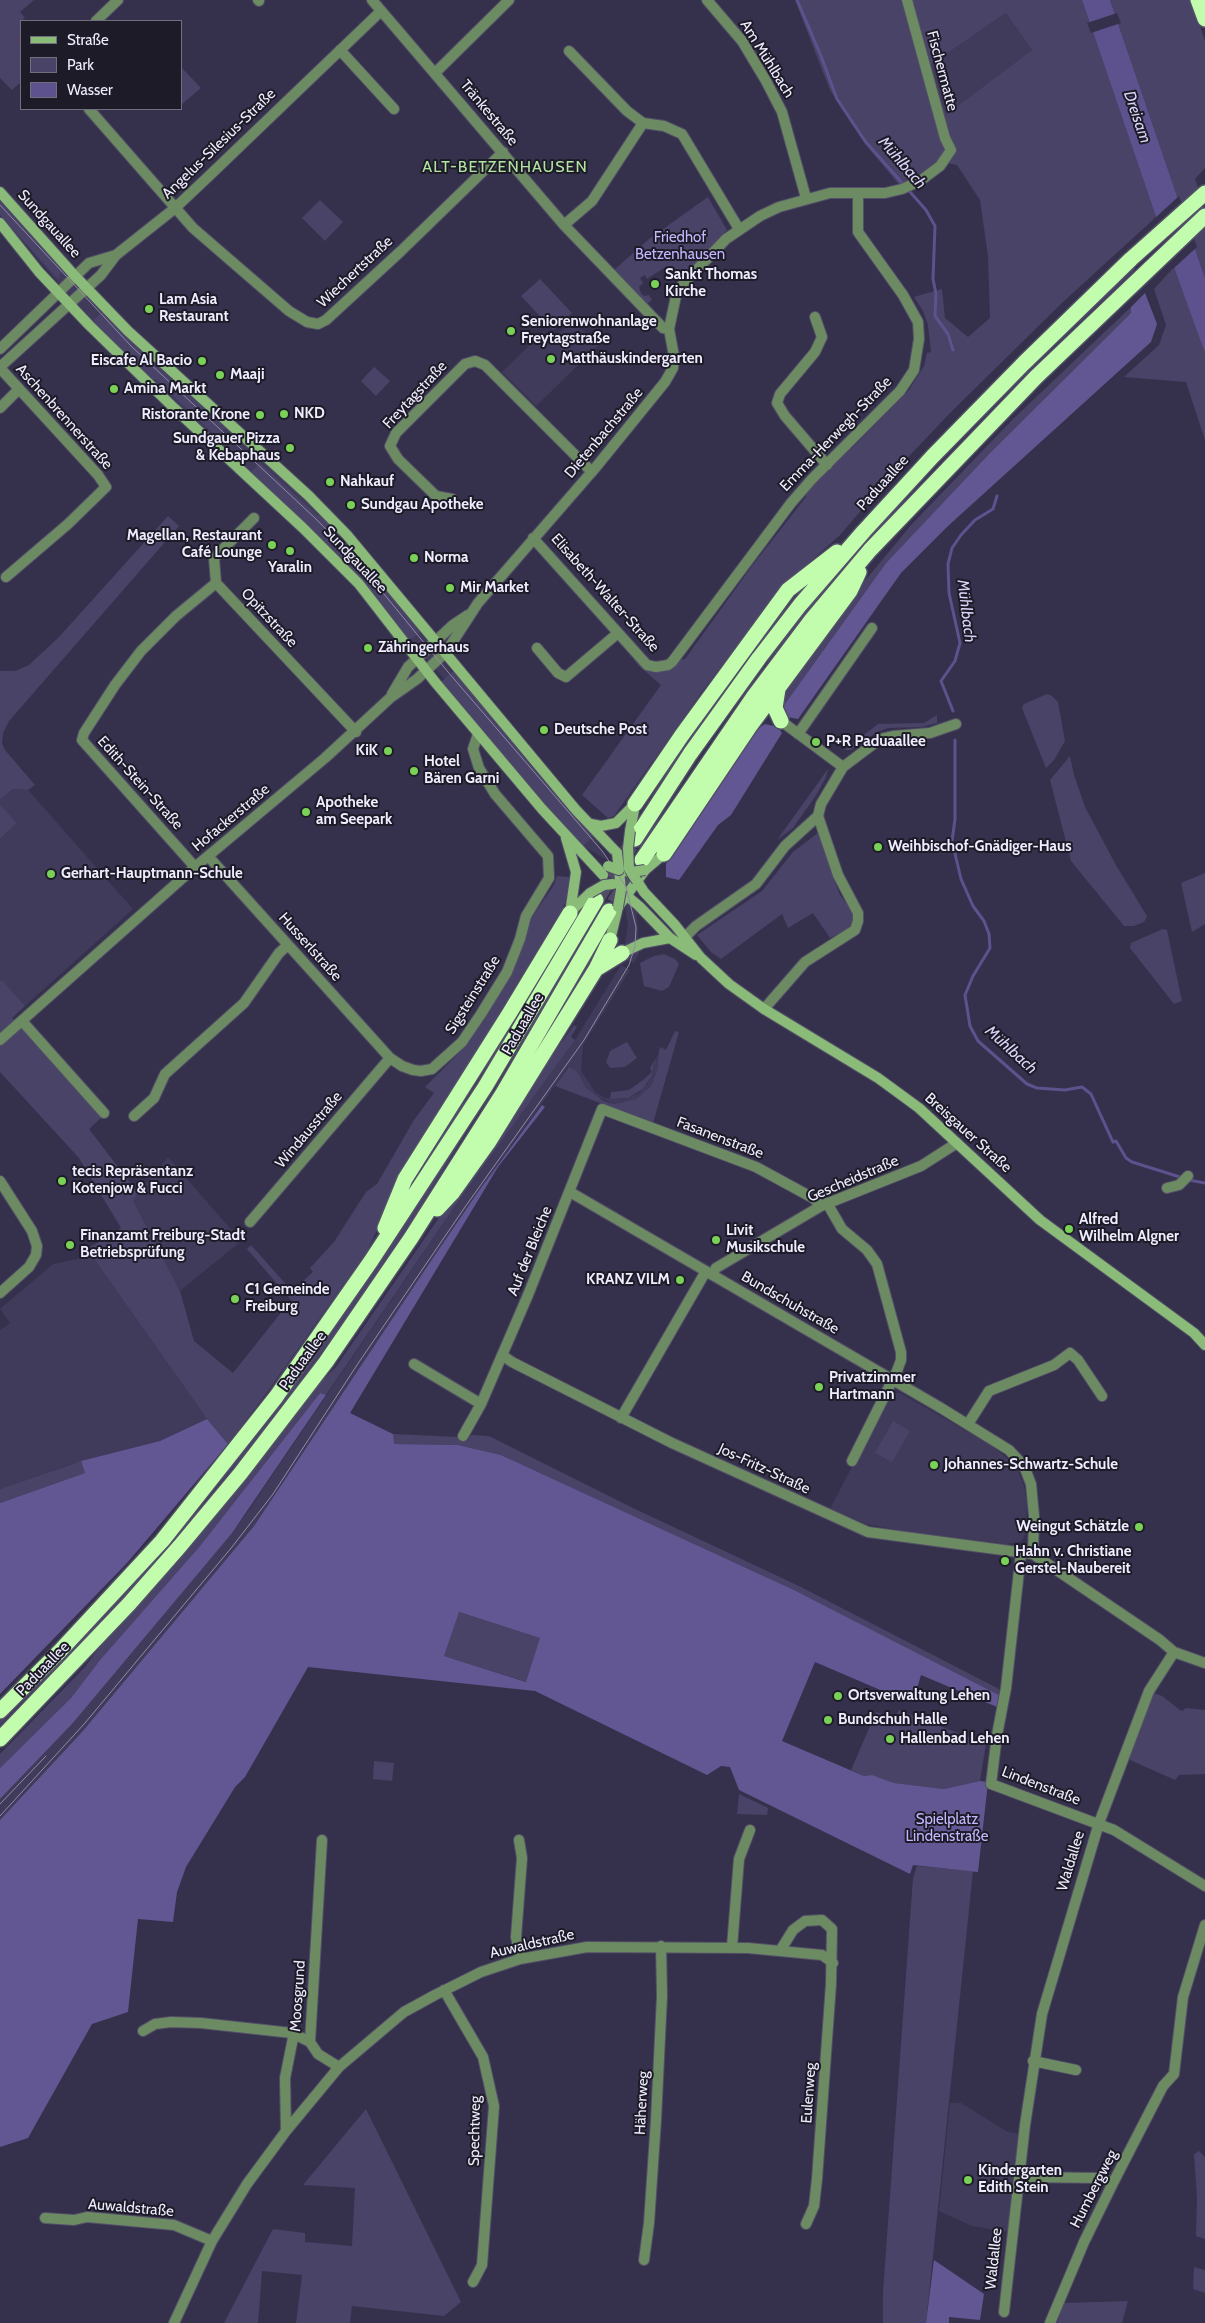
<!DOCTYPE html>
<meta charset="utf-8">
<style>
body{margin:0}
#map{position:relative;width:1205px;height:2323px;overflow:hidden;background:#35314c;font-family:Cabin,sans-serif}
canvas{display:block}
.legend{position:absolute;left:20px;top:20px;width:162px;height:90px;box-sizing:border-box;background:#1d1b27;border:1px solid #716f7d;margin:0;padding:6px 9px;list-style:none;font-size:15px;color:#eeecfe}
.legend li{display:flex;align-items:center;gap:10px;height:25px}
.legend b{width:25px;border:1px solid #716f7d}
</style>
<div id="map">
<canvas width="1205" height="2323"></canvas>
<ul class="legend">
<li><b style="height:6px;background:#8abb79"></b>Straße</li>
<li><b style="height:14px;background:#494368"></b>Park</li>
<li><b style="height:14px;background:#5d528d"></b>Wasser</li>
</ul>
</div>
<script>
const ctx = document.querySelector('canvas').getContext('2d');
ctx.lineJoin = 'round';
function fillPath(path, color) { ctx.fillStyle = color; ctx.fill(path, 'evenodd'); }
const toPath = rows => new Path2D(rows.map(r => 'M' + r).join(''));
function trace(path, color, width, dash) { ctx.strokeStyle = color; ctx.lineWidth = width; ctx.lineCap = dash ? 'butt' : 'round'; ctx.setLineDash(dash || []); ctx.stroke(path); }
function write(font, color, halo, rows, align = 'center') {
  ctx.font = font + ' Cabin,sans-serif'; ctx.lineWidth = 4; ctx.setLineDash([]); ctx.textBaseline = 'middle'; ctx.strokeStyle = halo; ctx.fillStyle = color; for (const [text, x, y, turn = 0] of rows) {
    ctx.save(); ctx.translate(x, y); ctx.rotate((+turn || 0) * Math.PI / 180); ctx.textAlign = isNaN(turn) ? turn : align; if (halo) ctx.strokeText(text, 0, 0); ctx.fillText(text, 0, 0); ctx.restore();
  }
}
fillPath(toPath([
 [1006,13,1032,50,946,116,930,65],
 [0,200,62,270,158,367,322,513,422,630,420,632,452,672,454,671,595,838,607,860,583,846,440,683,444,679,338,556,151,382,92,322,0,215],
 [572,324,602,342,536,406,502,372,544,331,550,338],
 [13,789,28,790,133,909,25,1006,2,980,0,981,0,839,17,823,0,804,0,800],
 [628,903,636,909,638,930,639,954,633,963,626,959,624,951,628,924,625,909],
 [621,965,630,970,583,1045,581,1071,595,1092,605,1098,625,1099,639,1093,648,1083,654,1061,658,1055,657,1071,651,1086,636,1099,614,1104,591,1093,583,1085,577,1071,568,1067,478,1192,254,1526,82,1732,0,1820,0,1799,72,1724,244,1517,466,1190,575,1040],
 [168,1157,241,1241,180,1291,132,1201],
 [89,1252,207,1419,160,1441,68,1465,0,1489,0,1330,10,1323,0,1309,53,1264,82,1258],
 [891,1392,900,1393,991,1445,1010,1461,1017,1469,1024,1486,1027,1504,1025,1535,1022,1541,1006,1544,903,1531,867,1524,830,1509],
 [950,2103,961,2103,1006,2131,1019,2134,1008,2232,972,2226,939,2211]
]), '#403b5b');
fillPath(toPath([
 [0,0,34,0,20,12,25,18,21,21,21,82,12,90,0,78],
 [795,0,1082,0,1156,217,1063,302,950,413,894,472,840,535,782,587,703,690,614,816,608,818,582,795,661,685,639,666,629,653,631,652,666,670,670,670,679,660,685,659,752,566,806,497,806,492,846,449,851,449,909,390,924,366,927,353,931,352,928,325,923,311,914,297,942,289,945,318,968,337,990,318,988,256,980,200,957,165,937,161,902,188,865,144,830,90],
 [1006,13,1032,50,946,115,930,65],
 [1110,0,1191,0,1205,41,1205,168,1195,179,1205,209,1205,278],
 [181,67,201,88,181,105],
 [708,197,727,230,682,279,675,280,667,266,647,279,645,275,640,278,643,283,639,287,641,293,644,296,649,295,652,300,647,304,643,301,613,271,649,239],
 [0,200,62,270,58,279,0,215],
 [320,200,343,222,325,241,302,218],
 [1134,266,1135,270,1043,357,935,467,830,583,768,662,764,659,826,580,931,465],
 [1175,266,1205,353,1205,440,1186,382,1124,377,1159,345,1166,325,1154,289],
 [540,279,572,313,553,330,521,296],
 [1131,307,1131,313,990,453,886,563,782,708,781,696,854,594,912,524,1013,419],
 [103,311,158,367,226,428,217,437,155,379,151,382,92,322],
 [374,367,390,381,376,396,361,381],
 [260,463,318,516,322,513,422,630,409,641,338,556,250,473],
 [168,516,179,526,9,721,3,733,2,743,5,750,35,785,28,790,13,789,0,800,0,671,15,671,29,665,59,637],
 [454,671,593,836,583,846,561,823,455,698,440,683],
 [1047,694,1052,696,1058,702,1065,741,1054,760,1046,768,1022,708,1024,704],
 [937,715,937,723,921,727,888,728,877,732,851,750,844,750,878,724,924,723],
 [1070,756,1074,775,1085,807,1117,867,1147,916,1144,922,1134,926,1124,926,1071,861,1050,780],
 [828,769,826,777,817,794,793,828,777,840],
 [0,804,17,823,0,839],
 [819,832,830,870,840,895,854,913,853,922,846,931,830,938,813,913,788,928,782,914,721,959,711,952,697,935,762,891,793,852],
 [1205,873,1205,924,1192,932,1181,883],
 [557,876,569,877,569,895,562,909,410,1161,367,1251,268,1391,228,1444,207,1419,87,1249,121,1228,79,1158,0,1072,0,981,2,980,25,1006,12,1018,27,1031,103,1116,89,1129,138,1193,133,1201,180,1291,194,1341,233,1373,291,1300,247,1249,251,1245,292,1291,313,1272,310,1268,334,1242,366,1192,377,1184,414,1120,434,1093,425,1087,460,1052,473,1034,521,952,530,920,554,885],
 [1163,929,1167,930,1182,1001,1174,1004,1130,948,1131,943],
 [664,954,675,959,679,964,669,987,662,991,644,986,640,963,654,956],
 [574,1025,577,1027,571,1037,575,1040,466,1190,326,1395,320,1393,200,1546,100,1660,71,1698,0,1768,0,1754,85,1667,112,1630,212,1521,278,1433,309,1394,336,1367,445,1209,494,1147,546,1064],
 [675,1031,679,1032,653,1123,555,1086,569,1067,577,1071,586,1088,604,1101,614,1104,636,1099,651,1086,657,1071,659,1050,661,1047,666,1050],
 [627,1042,637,1058,625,1067,610,1068,606,1062,610,1051],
 [654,1061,652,1075,643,1089,628,1098,610,1099,611,1092,629,1090,643,1080,652,1072,650,1068],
 [476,1109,479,1111,415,1216,342,1325,253,1444,128,1593,0,1725,0,1719,85,1633,295,1382,338,1321,413,1210],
 [893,1421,910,1431,892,1462,875,1453],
 [393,1434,458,1437,468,1440,471,1435,489,1436,635,1509,799,1586,999,1689,999,1695,794,1590,501,1455,458,1445,393,1444],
 [81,1461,85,1473,0,1503,0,1489],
 [458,1612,541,1638,527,1682,444,1656],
 [1154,1693,1162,1696,1180,1710,1183,1711,1185,1708,1205,1710,1205,1774,1179,1775,1175,1780,1128,1759],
 [899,1710,986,1744,980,1781,944,1789,894,1783,872,1775,864,1776,851,1770,876,1712,895,1718],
 [374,1761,394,1763,392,1781,373,1779],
 [739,1794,768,1808,767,1815,737,1814],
 [917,1866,973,1871,926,2323,883,2323,883,2292,913,1878],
 [366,2109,461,2302,444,2316,352,2306,350,2323,296,2323,302,2275,262,2271,258,2323,224,2323,273,2229,305,2233,305,2242,352,2246,355,2188,303,2185],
 [1199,2151,1205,2157,1205,2239,1196,2236,1197,2198,1194,2154],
 [1194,2267,1205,2270,1205,2293,1193,2289],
 [1128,2301,1122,2323,1057,2323,1064,2303]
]), '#494368');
fillPath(toPath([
 [1145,293,1157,324,1151,342,948,526,901,573,798,719,787,717,782,708,886,563,990,453,1131,313,1131,307],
 [765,724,778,727,782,733,731,815,718,825,679,880,666,877,666,864,671,856,755,731],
 [542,1105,545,1107,498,1167,350,1413,393,1434,394,1444,458,1445,501,1455,794,1590,999,1695,997,1707,921,1675,913,1702,892,1695,815,1662,782,1741,864,1776,872,1775,894,1783,944,1789,980,1781,988,1782,978,1872,913,1865,910,1874,739,1790,730,1767,721,1766,707,1775,535,1691,308,1667,245,1777,235,1787,186,1867,177,1892,173,1922,138,1919,128,2012,92,2024,28,2138,0,2147,0,1820,82,1732,254,1526,431,1261,478,1192],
 [459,1612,540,1638,526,1682,444,1656],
 [320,1393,326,1395,232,1533,72,1724,0,1799,0,1768,71,1698,100,1660,200,1546],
 [207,1419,228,1444,127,1563,0,1694,0,1503,85,1473,81,1461,160,1441],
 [934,2260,984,2294,980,2320,949,2317,949,2323,926,2323]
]), '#625792');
fillPath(toPath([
 [1082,0,1110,0,1205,278,1205,353,1156,217]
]), '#5d528d');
fillPath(toPath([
 [1117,13,1121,23,1091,33,1087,23],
 [1179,196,1197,247,1173,269,1154,219]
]), '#35314c');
trace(toPath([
 [797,0,821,56,837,99,865,141,926,210,935,226,933,279,936,294,935,316,948,334,953,350],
 [953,711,941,681,955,661,960,643,949,593,948,564,952,548,961,535,975,520,993,509,997,496],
 [955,740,955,819,952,841,961,879,973,906,984,921,989,934,990,948,973,976,965,995,970,1026,978,1041,1027,1084,1037,1088,1065,1090,1082,1087,1091,1094,1113,1142,1116,1141,1126,1158,1132,1162,1183,1178],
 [1189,1180,1205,1183]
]), '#5d528d', 3);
trace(toPath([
 [598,897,634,840],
 [614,903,641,862]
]), '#514d67', 15, [15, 8]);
const street = toPath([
 [258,0,259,1],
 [372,0,564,225,663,328,669,329],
 [707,0,742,41,766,81,782,112,806,198],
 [96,21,118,0],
 [340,50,394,109],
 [569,51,627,111,643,123,664,126,682,134,739,229],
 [435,73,509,0],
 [89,109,193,228,289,311,307,322,318,324,326,320,401,251,503,152],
 [564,225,592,201,643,123],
 [815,317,822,337,815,352,780,394,777,403,785,416,827,465],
 [0,349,89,263,116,255],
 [0,367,101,275,116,255,174,209,210,175,381,11],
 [0,368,98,475,106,487,68,524,6,577],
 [0,408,18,390],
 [452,499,436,496,398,459,390,446,396,433,465,364,475,361,485,365,592,472],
 [254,518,214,558,216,583,356,732],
 [533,538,647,665,656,667,668,665,672,662,791,503,812,479,900,391,914,370,919,339,918,322,903,295,858,232,858,193],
 [537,648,558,673,566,677,618,633],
 [392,694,408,667,453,625,468,615],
 [781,721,843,767],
 [798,734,872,628],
 [208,856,390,1058,402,1066,413,1070,421,1071,432,1069,462,1042,481,1014,507,972,520,939,526,916,549,878,548,856,495,794,479,768,473,749,478,734],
 [195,867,82,740,84,733,115,685,141,651,176,616,216,583],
 [681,944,685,937,696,926,756,884,785,846,818,816],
 [764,1009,805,962,855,930,858,921,858,913,838,875,818,816,821,804,843,767,880,739,893,736,930,733,956,724],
 [22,1021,104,1113],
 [0,1040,195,867,325,758,390,698,417,679,446,652,478,603,596,467,665,382,673,368,674,356,669,329,676,296,683,284,726,239,760,216,779,207,830,193,885,193,902,189,920,181,940,166,951,150,945,138,907,0],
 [134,1116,154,1098,165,1074,244,1003,279,953,288,945],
 [0,1181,32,1231,37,1246,36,1255,29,1267,0,1293],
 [1167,1188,1179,1185,1188,1176],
 [570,1192,941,1408,1009,1450,1024,1466,1031,1484,1034,1516,1033,1554],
 [827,1203,842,1229,867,1250,877,1264,901,1352,901,1360,897,1371,852,1461],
 [250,1222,390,1058],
 [712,1275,716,1268,821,1206,921,1166,957,1143],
 [502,1355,512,1362,672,1443,868,1532,1033,1554,1160,1640,1174,1652,1205,1663],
 [414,1364,481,1404],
 [621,1418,706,1271],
 [968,1424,989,1391,1054,1365,1070,1353,1078,1360,1102,1396],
 [463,1436,481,1404,528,1295,602,1109,756,1167,813,1198,821,1206],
 [1021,1553,1006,1688,997,1735,991,1784,1114,1830,1205,1886],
 [519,1840,522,1858,516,1937,520,1959],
 [732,1947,739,1859,750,1830],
 [780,1951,793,1930,805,1921,822,1920,832,1929,831,1984,817,2179,814,2206,806,2224],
 [444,1990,483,2057,494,2106,482,2265,473,2282],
 [143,2031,155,2024,171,2022,201,2023,292,2033,310,2042],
 [310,2042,322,1840],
 [310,2042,318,2054,339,2067],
 [1033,2061,1076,2070],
 [286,2131,285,2078,294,2033],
 [1020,2177,1101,2178,1113,2183],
 [45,2218,74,2220,87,2217,174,2225,212,2241],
 [644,2260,649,2223,656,2120,662,1996,661,1946],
 [1004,2312,1025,2125,1042,2014,1099,1823,1149,1691,1174,1652],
 [174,2323,212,2241,247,2184,286,2131,339,2067,404,2012,435,1995,481,1972,520,1959,587,1947,748,1948,822,1955,833,1963],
 [1050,2323,1084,2242,1113,2183,1163,2086,1174,2074,1183,1997,1205,1925]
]);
const secondary = toPath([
 [0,192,75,276,128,331,309,496,347,535,576,810,617,853],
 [0,223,39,272,89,325,174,408,303,528,359,584,435,682,542,809,603,875],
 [591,824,601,826,616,823,635,804],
 [630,831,635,805],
 [566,838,576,872,570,913],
 [637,881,644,892,675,925,701,958,729,984,764,1009,878,1078,919,1108,1040,1220,1194,1333,1205,1345],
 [621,890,619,870,631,872],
 [627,896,639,906,670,938,696,955],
 [570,912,590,893],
 [610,940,618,907,645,870,664,854],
 [622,953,643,943,670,938]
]);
const highway = toPath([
 [1198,0,1205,19],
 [778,689,775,708,781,721],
 [635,804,682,735,788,590,837,552],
 [635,839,690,754,759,658,800,605,864,531,933,456,1024,363,1131,259,1205,193],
 [664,854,750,726,850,591,859,572],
 [642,860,754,696,812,619,870,550,1036,377,1205,216],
 [596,969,622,953],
 [437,1209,453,1192,488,1143,596,969,610,940],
 [385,1228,405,1179,509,1014,570,913],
 [0,1711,59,1652,162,1541,276,1397,371,1261,485,1087,596,900],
 [0,1739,129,1604,180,1546,240,1474,326,1362,411,1238,503,1093,609,911]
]);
trace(street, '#534f68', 12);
trace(secondary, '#534f68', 12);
trace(highway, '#534f68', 18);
trace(street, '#6d8b62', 10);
trace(secondary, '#8abb79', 10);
trace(highway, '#c1fdac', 15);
trace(toPath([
 [0,205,131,346,317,520,356,560,448,672,603,852,626,887,636,927,635,946,629,965,584,1040,465,1207,357,1365,273,1494,232,1547,85,1723,0,1816],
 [0,1804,46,1756]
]), '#8f8ca3', 1);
const secondaryBridge = toPath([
 [608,866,619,870,617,853],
 [629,869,628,848,630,831],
 [637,881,631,872,645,870],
 [590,893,604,885,613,884],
 [618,907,621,890]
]);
trace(secondaryBridge, '#534f68', 12, []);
trace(secondaryBridge, '#8abb79', 10);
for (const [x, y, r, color] of [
 [655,284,5,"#7ad157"],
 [149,309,5,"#7ad157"],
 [511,331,5,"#7ad157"],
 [551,359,5,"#7ad157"],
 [202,361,5,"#7ad157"],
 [220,375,5,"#7ad157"],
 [114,389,5,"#7ad157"],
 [284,414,5,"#7ad157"],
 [260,415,5,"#7ad157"],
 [290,448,5,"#7ad157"],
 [330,482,5,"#7ad157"],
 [351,505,5,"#7ad157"],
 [272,545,5,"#7ad157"],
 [290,551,5,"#7ad157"],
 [414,558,5,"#7ad157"],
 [450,588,5,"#7ad157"],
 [368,648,5,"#7ad157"],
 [544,730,5,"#7ad157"],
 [816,742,5,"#7ad157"],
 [388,751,5,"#7ad157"],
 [414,771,5,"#7ad157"],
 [306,812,5,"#7ad157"],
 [878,847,5,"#7ad157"],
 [51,874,5,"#7ad157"],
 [62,1181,5,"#7ad157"],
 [1069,1229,5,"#7ad157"],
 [716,1240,5,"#7ad157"],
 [70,1245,5,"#7ad157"],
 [680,1280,5,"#7ad157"],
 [235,1299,5,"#7ad157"],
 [819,1387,5,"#7ad157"],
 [934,1465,5,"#7ad157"],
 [1139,1527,5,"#7ad157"],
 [1005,1561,5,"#7ad157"],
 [838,1696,5,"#7ad157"],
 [828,1720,5,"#7ad157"],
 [890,1739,5,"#7ad157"],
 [968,2180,5,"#7ad157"]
]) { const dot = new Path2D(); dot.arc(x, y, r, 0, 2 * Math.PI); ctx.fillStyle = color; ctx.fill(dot); trace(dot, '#1d1b27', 2); }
write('15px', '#eeecfe', '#1d1b27', [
 ["Am Mühlbach",767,59,58],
 ["Fischermatte",942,71,75],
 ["Tränkestraße",489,113,50],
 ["Angelus-Silesius-Straße",219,144,-44],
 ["Sundgauallee",49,224,48],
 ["Wiechertstraße",355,272,-43],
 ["Freytagstraße",415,395,-47],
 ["Aschenbrennerstraße",64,417,48],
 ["Dietenbachstraße",604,433,-50],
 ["Emma-Herwegh-Straße",836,434,-46],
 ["Paduaallee",883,483,-48],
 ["Sundgauallee",355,560,47],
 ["Elisabeth-Walter-Straße",605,593,48],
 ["Opitzstraße",269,618,47],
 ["Edith-Stein-Straße",140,783,48],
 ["Hofackerstraße",231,818,-40],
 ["Husserlstraße",310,947,48],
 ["Sigsteinstraße",473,995,-58],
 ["Paduaallee",523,1024,-60],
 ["Windausstraße",309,1130,-50],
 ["Breisgauer Straße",968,1133,42],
 ["Fasanenstraße",720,1138,21],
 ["Gescheidstraße",853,1179,-23],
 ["Auf der Bleiche",530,1251,-68],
 ["Bundschuhstraße",790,1303,30],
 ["Paduaallee",303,1361,-54],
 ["Jos-Fritz-Straße",764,1469,25],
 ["Paduaallee",43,1669,-46],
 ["Lindenstraße",1041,1786,21],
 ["Waldallee",1071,1861,-73],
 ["Auwaldstraße",532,1944,-13],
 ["Moosgrund",298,1996,-86],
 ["Eulenweg",809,2093,-86],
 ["Häherweg",642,2103,-87],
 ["Spechtweg",475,2131,-89],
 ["Humbergweg",1094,2189,-63],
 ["Auwaldstraße",131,2208,5],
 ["Waldallee",994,2259,-84]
]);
write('15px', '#c3b8ff', '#1d1b27', [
 ["Friedhof",680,238],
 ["Betzenhausen",680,255],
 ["Spielplatz",947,1820],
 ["Lindenstraße",947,1837]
]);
write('bold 15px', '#eeecfe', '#1d1b27', [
 ["Sankt Thomas",665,275],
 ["Kirche",665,292],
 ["Lam Asia",159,300],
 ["Restaurant",159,317],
 ["Seniorenwohnanlage",521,322],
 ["Freytagstraße",521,339],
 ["Matthäuskindergarten",561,359],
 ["Eiscafe Al Bacio",192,361,"right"],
 ["Maaji",230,375],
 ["Amina Markt",124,389],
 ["NKD",294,414],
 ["Ristorante Krone",250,415,"right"],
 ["Sundgauer Pizza",280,439,"right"],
 ["& Kebaphaus",280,456,"right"],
 ["Nahkauf",340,482],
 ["Sundgau Apotheke",361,505],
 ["Magellan, Restaurant",262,536,"right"],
 ["Café Lounge",262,553,"right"],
 ["Norma",424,558],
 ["Yaralin",290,568,"center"],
 ["Mir Market",460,588],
 ["Zähringerhaus",378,648],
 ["Deutsche Post",554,730],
 ["P+R Paduaallee",826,742],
 ["KiK",378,751,"right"],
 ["Hotel",424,762],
 ["Bären Garni",424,779],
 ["Apotheke",316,803],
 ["am Seepark",316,820],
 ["Weihbischof-Gnädiger-Haus",888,847],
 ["Gerhart-Hauptmann-Schule",61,874],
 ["tecis Repräsentanz",72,1172],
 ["Kotenjow & Fucci",72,1189],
 ["Alfred",1079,1220],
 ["Wilhelm Algner",1079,1237],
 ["Livit",726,1231],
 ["Musikschule",726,1248],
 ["Finanzamt Freiburg-Stadt",80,1236],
 ["Betriebsprüfung",80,1253],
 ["KRANZ VILM",670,1280,"right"],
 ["C1 Gemeinde",245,1290],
 ["Freiburg",245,1307],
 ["Privatzimmer",829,1378],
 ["Hartmann",829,1395],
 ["Johannes-Schwartz-Schule",944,1465],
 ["Weingut Schätzle",1129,1527,"right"],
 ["Hahn v. Christiane",1015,1552],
 ["Gerstel-Naubereit",1015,1569],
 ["Ortsverwaltung Lehen",848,1696],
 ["Bundschuh Halle",838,1720],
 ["Hallenbad Lehen",900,1739],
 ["Kindergarten",978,2171],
 ["Edith Stein",978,2188]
], 'left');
write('italic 16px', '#d9d5f9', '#1d1b27', [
 ["Dreisam",1137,117,71],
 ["Mühlbach",902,163,49],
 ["Mühlbach",966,611,83],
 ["Mühlbach",1011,1050,42]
]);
ctx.letterSpacing = '1px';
write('16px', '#b3e3a3', '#1d1b27', [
 ["ALT-BETZENHAUSEN",505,167]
]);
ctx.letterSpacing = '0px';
</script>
